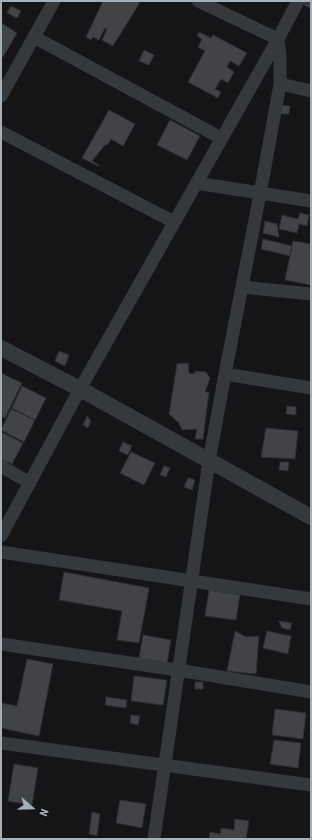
<!DOCTYPE html>
<style>
body{margin:0}
#map{position:relative;width:312px;height:840px;overflow:hidden;background:#151517;font-family:"Roboto Condensed",sans-serif}
canvas{display:block}
.frame{position:absolute;inset:0;border:2px solid #a5afb8;pointer-events:none}
.north{position:absolute;left:12px;top:788px;width:40px;height:40px;-webkit-text-stroke:3px #101012;paint-order:stroke;rotate:110deg;font-size:11px;font-weight:700;line-height:16px;text-align:center;color:#a5afb8}
.north::after{content:'';display:block;margin:auto;width:14px;height:18px;background:#a5afb8;clip-path:polygon(50% 0,100% 100%,50% 72%,0 100%)}
</style>
<div id="map">
<canvas width="312" height="840"></canvas>
<div class="frame"></div>
<div class="north">N</div>
</div>
<script>
const ctx = document.querySelector('canvas').getContext('2d');
ctx.lineJoin = 'round';
function fillPath(path, color) { ctx.fillStyle = color; ctx.fill(path, 'evenodd'); }
const toPath = rows => new Path2D(rows.map(r => 'M' + r).join(''));
function trace(path, color, width, dash) { ctx.strokeStyle = color; ctx.lineWidth = width; ctx.lineCap = dash ? 'butt' : 'round'; ctx.setLineDash(dash || []); ctx.stroke(path); }
const building = toPath([
 [103,1,139,1,139,4,113,46,102,40,107,29,105,28,99,40,93,37,91,40,86,37,103,1],
 [11,6,21,11,17,18,7,13,11,6],
 [1,23,17,33,3,57,1,55,1,23],
 [199,32,211,38,213,35,247,53,239,66,230,61,227,67,234,72,228,83,221,79,215,89,221,92,218,98,188,82,205,51,198,47,202,39,197,36,199,32],
 [144,50,154,55,149,65,139,61,144,50],
 [280,105,290,106,289,114,280,114,280,105],
 [109,110,135,124,123,146,111,139,108,144,105,145,92,161,100,166,98,166,82,158,109,110],
 [170,120,200,136,187,160,157,145,170,120],
 [300,213,309,215,307,226,299,224,297,233,279,229,282,215,298,219,300,213],
 [265,221,277,224,279,237,263,233,265,221],
 [263,239,292,246,290,256,261,249,263,239],
 [293,241,311,244,311,285,285,280,293,241],
 [59,351,69,355,65,366,55,361,59,351],
 [188,363,189,373,195,374,195,371,206,372,210,378,205,392,209,392,203,439,195,439,197,429,182,430,179,423,169,414,177,364,188,363],
 [1,373,22,383,5,418,1,416,1,373],
 [22,386,46,398,35,420,12,408,22,386],
 [287,406,296,407,296,415,286,414,287,406],
 [11,409,35,420,24,442,1,430,11,409],
 [87,416,91,421,88,428,83,425,87,416],
 [266,428,298,431,295,459,261,457,266,428],
 [1,432,23,443,12,464,1,459,1,432],
 [123,442,132,446,128,455,119,451,123,442],
 [131,452,155,463,144,485,120,473,131,452],
 [280,462,289,462,288,471,279,470,280,462],
 [164,466,170,468,166,477,160,475,164,466],
 [188,478,195,480,192,490,184,487,188,478],
 [64,572,149,588,139,643,117,640,122,611,59,600,64,572],
 [209,590,240,595,236,620,205,616,209,590],
 [279,621,292,623,290,630,282,628,279,621],
 [235,631,246,637,259,636,256,674,227,671,235,631],
 [267,631,291,636,288,654,263,648,267,631],
 [143,635,171,640,167,663,139,658,143,635],
 [27,659,53,664,39,736,1,728,1,703,17,706,27,659],
 [134,676,167,680,163,705,131,701,134,676],
 [195,682,203,682,203,689,195,689,195,682],
 [106,697,127,700,126,708,105,705,106,697],
 [275,709,306,713,303,739,272,735,275,709],
 [131,715,140,716,138,725,130,723,131,715],
 [274,740,301,743,298,768,270,764,274,740],
 [14,764,38,768,32,805,8,801,14,764],
 [120,800,146,804,142,828,116,823,120,800],
 [92,812,100,814,97,836,89,834,92,812],
 [235,819,249,821,246,839,209,839,210,832,220,834,221,828,234,830,235,819]
]);
fillPath(building, '#414347');
trace(building, '#2f2f33', 1);
trace(toPath([
 [309,1,311,1],
 [34,37,221,138],
 [280,84,311,91],
 [1,96,54,1],
 [1,132,174,222],
 [196,183,311,201],
 [242,287,311,294],
 [225,374,311,388],
 [1,466,30,483],
 [1,536,80,389,278,39,298,1],
 [1,552,311,599],
 [1,644,178,670,311,692],
 [1,743,311,785],
 [154,839,209,461,225,374,260,194,280,84,280,57,278,39,198,1]
]), '#35383c', 13);
trace(toPath([
 [1,348,80,389,311,517]
]), '#35383c', 16);
</script>
